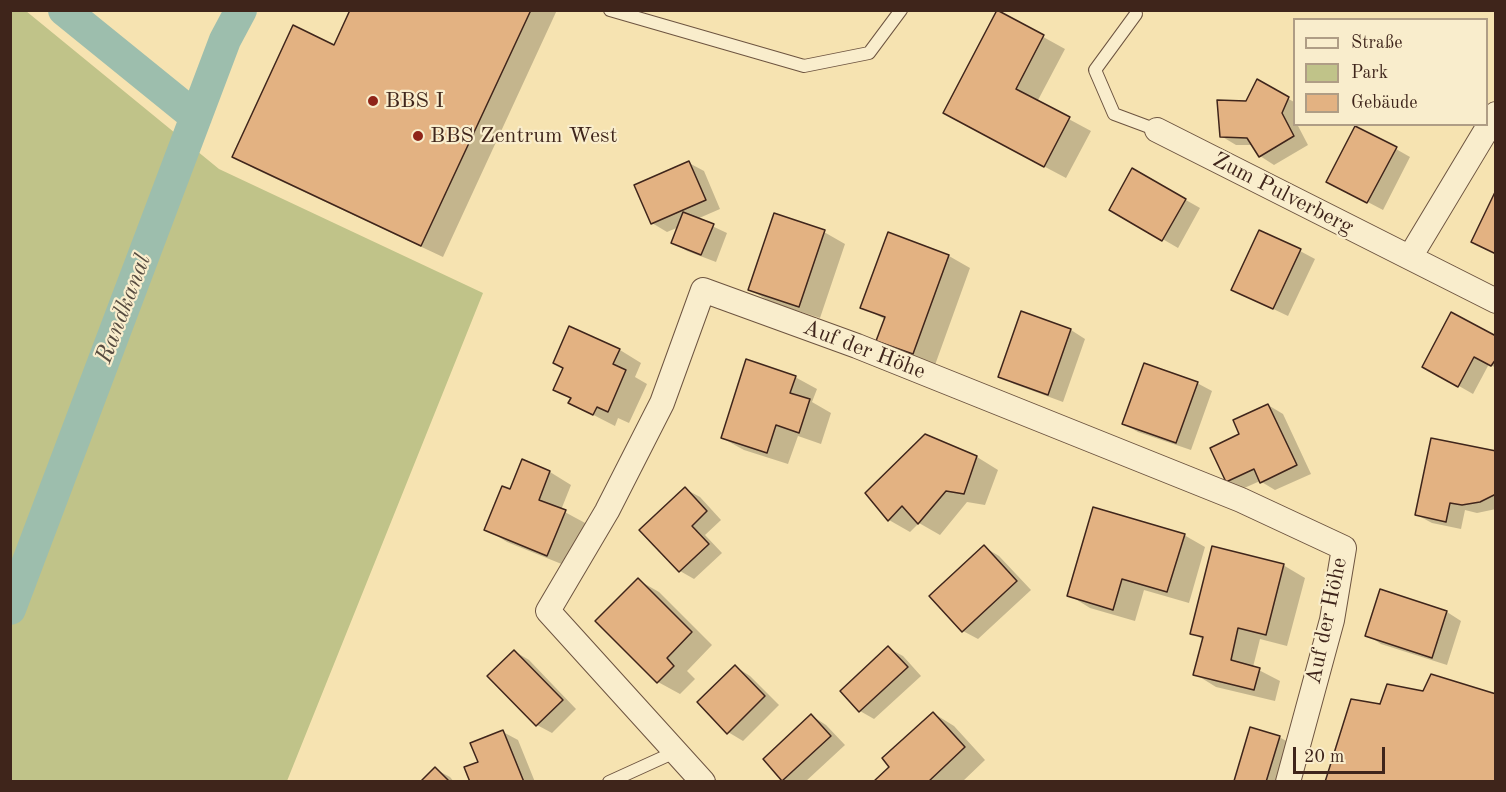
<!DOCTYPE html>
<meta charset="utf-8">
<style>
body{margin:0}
#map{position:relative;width:1506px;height:792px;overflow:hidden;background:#f6e3b1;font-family:"Old Standard TT",serif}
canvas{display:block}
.frame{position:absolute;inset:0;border:12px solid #3f251b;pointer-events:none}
.legend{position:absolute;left:1293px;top:18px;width:195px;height:108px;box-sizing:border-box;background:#f9edcc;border:2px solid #af9d85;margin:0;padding:8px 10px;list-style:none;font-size:18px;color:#3f251b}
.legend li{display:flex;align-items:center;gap:12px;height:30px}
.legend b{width:30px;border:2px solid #af9d85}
.scale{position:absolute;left:1293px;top:747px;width:92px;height:27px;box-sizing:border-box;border:3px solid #3f251b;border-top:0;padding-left:8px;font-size:18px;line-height:21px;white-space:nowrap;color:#3f251b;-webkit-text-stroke:4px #f9edcc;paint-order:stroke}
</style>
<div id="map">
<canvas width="1506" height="792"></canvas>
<div class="frame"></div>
<ul class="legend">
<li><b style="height:8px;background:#f9edcc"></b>Straße</li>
<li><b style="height:16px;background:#c0c389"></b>Park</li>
<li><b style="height:16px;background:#e3b282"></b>Gebäude</li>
</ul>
<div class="scale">20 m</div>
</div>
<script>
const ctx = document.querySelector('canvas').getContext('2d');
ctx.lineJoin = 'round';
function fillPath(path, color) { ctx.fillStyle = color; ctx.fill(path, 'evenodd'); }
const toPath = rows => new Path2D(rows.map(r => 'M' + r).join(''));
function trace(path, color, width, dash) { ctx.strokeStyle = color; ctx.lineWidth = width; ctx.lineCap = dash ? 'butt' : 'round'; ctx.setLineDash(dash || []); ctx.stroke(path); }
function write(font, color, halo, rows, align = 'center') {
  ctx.font = font + ' "Old Standard TT",serif'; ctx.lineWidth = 4.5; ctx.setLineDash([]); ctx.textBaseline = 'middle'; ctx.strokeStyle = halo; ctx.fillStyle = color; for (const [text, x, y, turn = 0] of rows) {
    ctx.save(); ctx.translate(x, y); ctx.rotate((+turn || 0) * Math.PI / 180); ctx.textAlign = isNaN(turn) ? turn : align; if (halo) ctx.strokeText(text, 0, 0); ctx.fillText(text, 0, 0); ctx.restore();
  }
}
fillPath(toPath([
 [10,11,26,11,219,169,483,293,287,781,11,781]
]), '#c0c389');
fillPath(toPath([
 [352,10,557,10,443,257,255,169,234,157,335,47],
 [998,12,1065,49,1037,102,1091,131,1066,178,966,125],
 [1257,81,1294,102,1294,124,1297,124,1308,145,1274,165,1260,156,1253,145,1236,145,1221,136,1246,102],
 [1396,149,1410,157,1383,210,1343,189],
 [689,163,704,171,720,209,697,219,727,233,716,262,687,251,672,242,679,227,667,232,652,223],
 [1133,170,1200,208,1178,248,1111,209],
 [824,232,845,244,820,318,771,302,750,290],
 [889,234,949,256,970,268,935,365,899,353,878,340,886,320,862,307],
 [1300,251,1315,259,1288,316,1248,297],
 [1022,313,1071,330,1085,339,1063,402,1014,384,999,376],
 [570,328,620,350,641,363,635,377,647,384,629,423,618,418,615,426,570,403,572,399,555,389,564,368],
 [1496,338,1496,368,1489,364,1473,394,1424,366],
 [795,377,817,389,812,402,831,413,821,444,798,436,788,464,744,450,722,438],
 [1197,383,1212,391,1191,450,1138,432,1124,424],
 [1268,405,1283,414,1311,474,1275,490,1260,481,1242,489,1227,481,1241,435],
 [925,435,977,457,998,470,985,505,967,502,940,535,919,523,910,532,889,520],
 [1496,452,1496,509,1477,513,1465,510,1461,529,1432,523,1417,515],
 [523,461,550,472,571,485,561,510,587,524,569,567,507,542,486,529,511,491],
 [685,489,700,497,721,520,705,535,722,553,694,579,680,571],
 [1184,535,1205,547,1189,603,1144,590,1135,621,1090,608,1069,595],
 [984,547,999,556,1031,590,978,639,963,631],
 [1283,565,1305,578,1287,646,1260,639,1253,667,1280,681,1275,701,1216,687,1195,674,1204,640,1192,633],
 [638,580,659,592,712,645,687,671,695,679,680,694,658,682,597,621],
 [1381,591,1447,612,1461,621,1447,665,1381,644,1367,635],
 [888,648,903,656,921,676,874,719,860,711],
 [514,651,529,660,576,709,552,733,537,725,489,676],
 [736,667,750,676,779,705,743,741,728,732],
 [933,713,954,726,985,760,962,782,875,782,891,767],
 [812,716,826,725,845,745,805,782,786,782,783,780],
 [503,732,518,740,535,782,472,782,480,762],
 [1279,737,1294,745,1283,782,1235,780],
 [435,769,450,777,454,782,423,782]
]), '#0003');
trace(toPath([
 [64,10,196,117],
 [10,609,225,40,241,10]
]), '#9dbead', 32);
const building = toPath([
 [350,10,531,10,421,246,232,157,293,25,334,45,350,10],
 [997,10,1044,35,1016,89,1070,117,1044,167,943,113,997,10],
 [1257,79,1289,97,1282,113,1294,136,1259,157,1247,138,1220,137,1217,100,1246,101,1257,79],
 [1355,126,1397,147,1367,203,1326,182,1355,126],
 [689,161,706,200,651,224,634,185,689,161],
 [1132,168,1186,199,1162,241,1109,210,1132,168],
 [1496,190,1496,254,1471,242,1496,190],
 [683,212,714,224,701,255,671,243,683,212],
 [774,213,825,230,799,307,748,290,774,213],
 [1259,230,1301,249,1273,309,1231,290,1259,230],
 [888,232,949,255,913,354,876,341,885,317,860,308,888,232],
 [1021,311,1071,329,1048,395,998,377,1021,311],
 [1451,312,1496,336,1496,359,1491,366,1474,357,1458,387,1422,367,1451,312],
 [569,326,620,349,613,364,626,370,608,412,597,407,593,415,568,403,571,398,553,390,563,368,553,363,569,326],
 [746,359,796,376,790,393,810,399,799,433,776,425,767,453,721,438,746,359],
 [1144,363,1198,382,1176,443,1122,424,1144,363],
 [1268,404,1297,465,1260,483,1254,469,1226,482,1210,448,1239,434,1233,420,1268,404],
 [925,434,977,456,964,494,946,491,918,524,902,506,888,521,865,493,925,434],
 [1431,438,1496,451,1496,494,1480,502,1462,505,1450,503,1446,522,1415,515,1431,438],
 [522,459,550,471,539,500,566,510,547,556,484,530,502,486,510,489,522,459],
 [685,487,707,511,692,526,709,544,679,572,639,530,685,487],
 [1093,507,1185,534,1167,592,1122,579,1113,610,1067,596,1093,507],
 [984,545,1017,581,962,632,929,596,984,545],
 [1212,546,1284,564,1266,635,1238,628,1231,660,1260,668,1254,690,1193,675,1203,637,1190,634,1212,546],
 [638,578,692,632,667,658,674,666,657,683,595,621,638,578],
 [1380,589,1447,611,1432,658,1365,636,1380,589],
 [888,646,908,667,859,712,840,691,888,646],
 [514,650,563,700,536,726,487,676,514,650],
 [735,665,765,696,727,734,697,702,735,665],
 [1431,674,1496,694,1496,782,1325,782,1351,699,1380,704,1387,684,1423,691,1431,674],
 [933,712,965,747,928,782,873,782,889,767,882,758,933,712],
 [811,714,831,736,782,781,763,759,811,714],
 [1250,727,1280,736,1266,782,1234,781,1250,727],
 [503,730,524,782,470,782,464,767,478,762,470,743,503,730],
 [435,767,450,782,420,782,435,767]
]);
fillPath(building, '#e3b282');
trace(building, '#3f251b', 1.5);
const service = toPath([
 [610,10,804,66,869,53,901,10],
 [1136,14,1095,70,1114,114,1157,130],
 [609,782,675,752]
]);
const minor = toPath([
 [1157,130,1496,301],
 [1410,257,1496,114],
 [703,782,548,611,607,511,662,403,703,290,857,346,1241,500,1344,548,1332,620,1288,782]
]);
trace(service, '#6d5440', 14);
trace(minor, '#6d5440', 26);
trace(service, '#f9edcc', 12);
trace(minor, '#f9edcc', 24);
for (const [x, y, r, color] of [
 [373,101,6,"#8f2418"],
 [418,136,6,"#8f2418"]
]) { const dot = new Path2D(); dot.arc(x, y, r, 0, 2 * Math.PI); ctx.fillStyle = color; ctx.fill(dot); trace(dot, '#f9edcc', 2); }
write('22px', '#3f251b', '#f9edcc', [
 ["BBS I",385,101],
 ["BBS Zentrum West",430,136]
], 'left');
write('22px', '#3f251b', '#f9edcc', [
 ["Zum Pulverberg",1283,194,27],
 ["Auf der Höhe",864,350,21],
 ["Auf der Höhe",1327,621,-78]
]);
write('italic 24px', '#564b40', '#f9edcc', [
 ["Randkanal",124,309,-69]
]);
</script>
